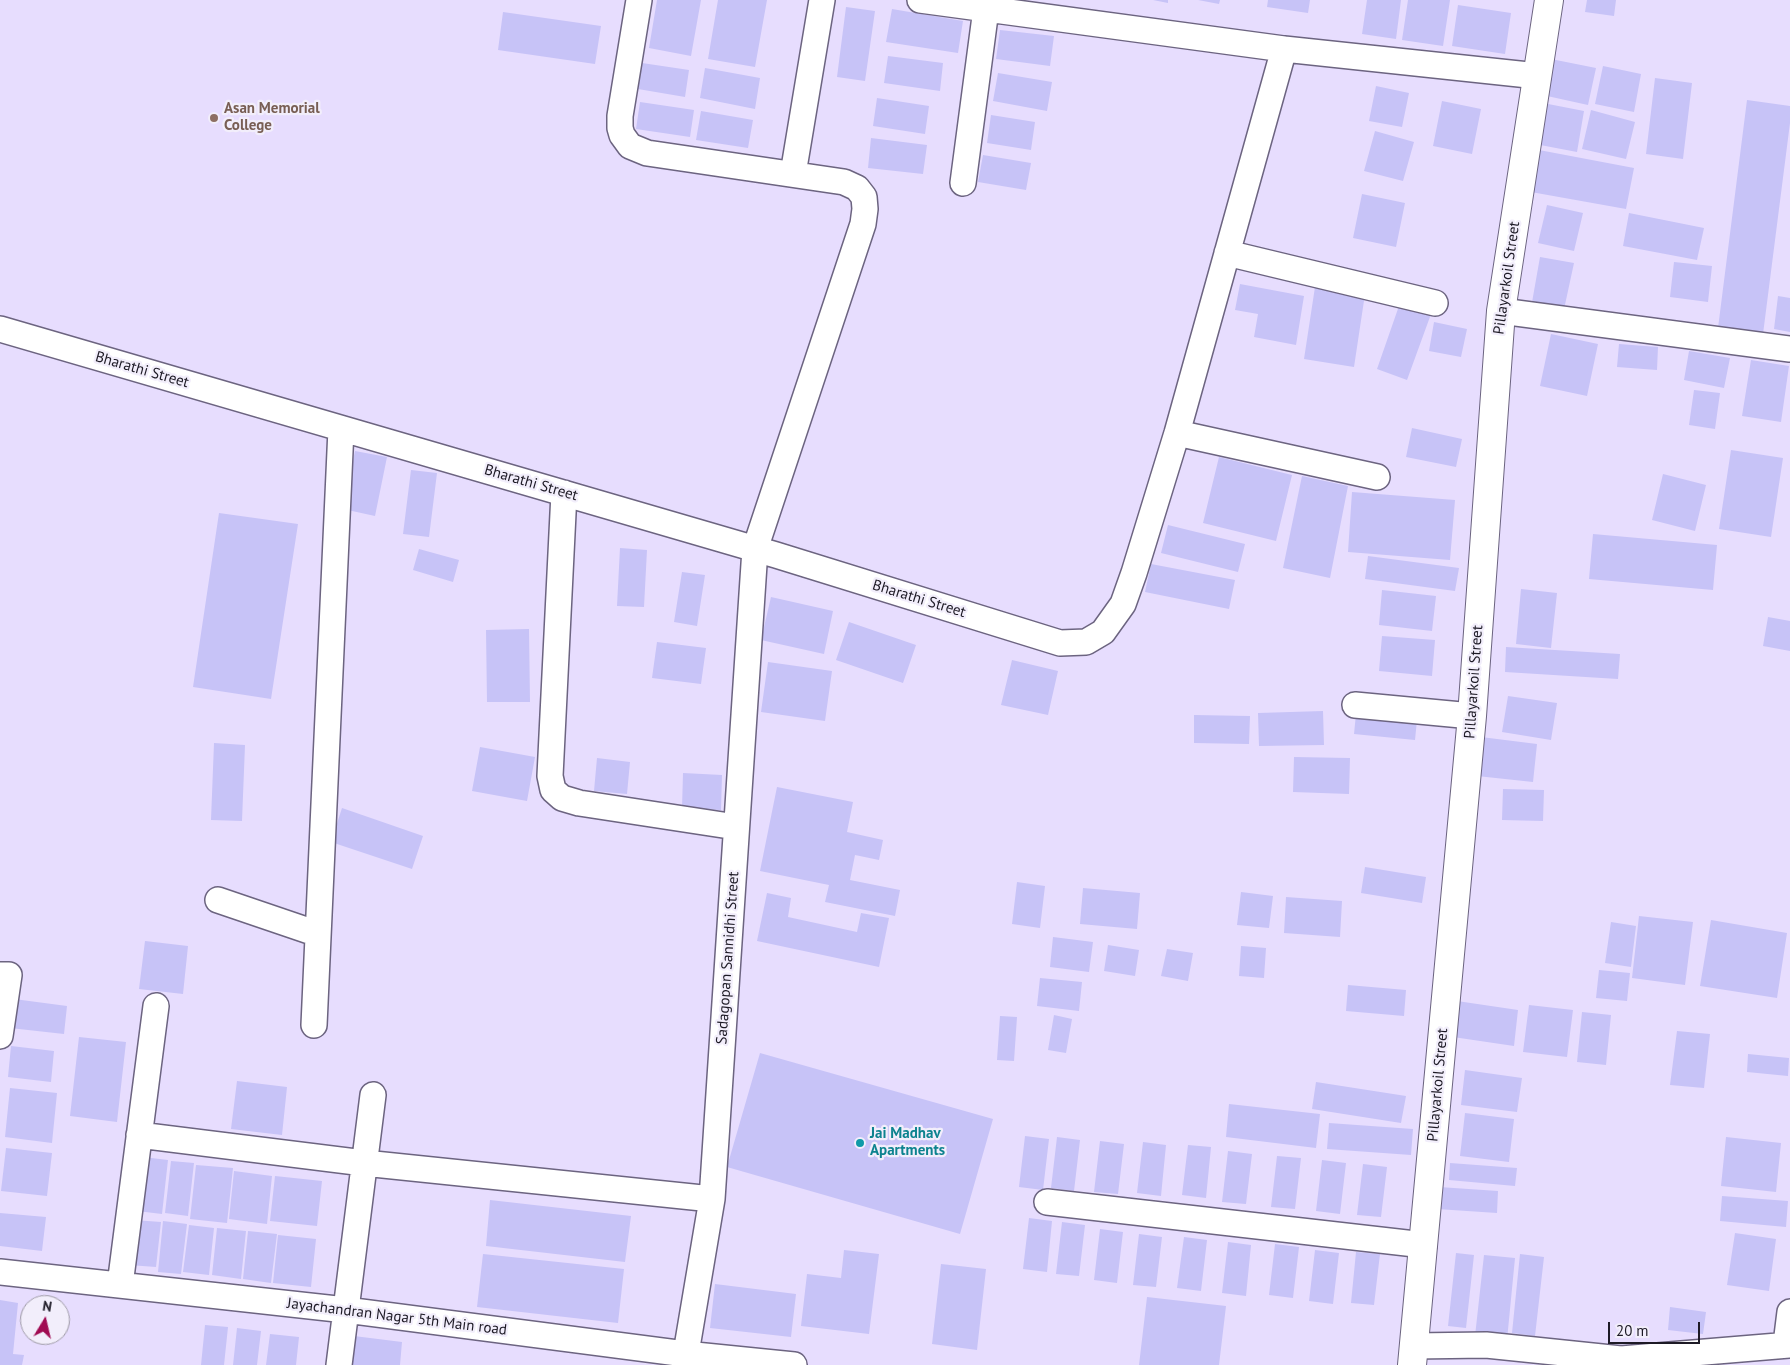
<!DOCTYPE html>
<style>
body{margin:0}
#map{position:relative;width:1790px;height:1365px;overflow:hidden;background:#e7ddfe;font-family:"PT Sans",sans-serif}
canvas{display:block}
.north{position:absolute;left:20px;top:1295px;width:50px;height:50px;box-sizing:border-box;background:#f2eefb;border:1px solid #9d99a5;border-radius:50%;rotate:9deg;font-size:14px;font-weight:700;line-height:20px;text-align:center;color:#1d1a25}
.north::after{content:'';display:block;margin:auto;width:18px;height:22px;background:#a00b52;clip-path:polygon(50% 0,100% 100%,50% 72%,0 100%)}
.scale{position:absolute;left:1608px;top:1322px;width:92px;height:22px;box-sizing:border-box;border:2px solid #1d1a25;border-top:0;padding-left:6px;font-size:15px;line-height:18px;white-space:nowrap;color:#1d1a25;-webkit-text-stroke:4px #f2eefb;paint-order:stroke}
</style>
<div id="map">
<canvas width="1790" height="1365"></canvas>
<div class="north">N</div>
<div class="scale">20 m</div>
</div>
<script>
const ctx = document.querySelector('canvas').getContext('2d');
ctx.lineJoin = 'round';
function fillPath(path, color) { ctx.fillStyle = color; ctx.fill(path, 'evenodd'); }
const toPath = rows => new Path2D(rows.map(r => 'M' + r).join(''));
function trace(path, color, width, dash) { ctx.strokeStyle = color; ctx.lineWidth = width; ctx.lineCap = dash ? 'butt' : 'round'; ctx.setLineDash(dash || []); ctx.stroke(path); }
function write(font, color, halo, rows, align = 'center') {
  ctx.font = font + ' "PT Sans",sans-serif'; ctx.lineWidth = 4.5; ctx.setLineDash([]); ctx.textBaseline = 'middle'; ctx.strokeStyle = halo; ctx.fillStyle = color; for (const [text, x, y, turn = 0] of rows) {
    ctx.save(); ctx.translate(x, y); ctx.rotate((+turn || 0) * Math.PI / 180); ctx.textAlign = isNaN(turn) ? turn : align; if (halo) ctx.strokeText(text, 0, 0); ctx.fillText(text, 0, 0); ctx.restore();
  }
}
fillPath(toPath([
 [657,0,701,0,691,56,649,48],
 [718,0,767,0,755,67,708,59],
 [1153,0,1168,0,1168,3],
 [1198,0,1220,0,1219,4],
 [1268,0,1310,0,1308,13,1267,7],
 [1367,0,1401,0,1396,39,1362,34],
 [1408,0,1450,0,1443,46,1402,40],
 [1587,0,1616,0,1614,16,1585,12],
 [1458,5,1511,13,1505,54,1452,46],
 [846,7,875,11,865,81,837,77],
 [892,9,963,21,958,53,886,42],
 [503,12,601,26,595,64,498,50],
 [1000,30,1054,36,1050,66,996,59],
 [888,56,943,63,940,91,884,83],
 [1546,58,1596,68,1588,105,1538,94],
 [642,63,689,70,685,97,638,89],
 [1603,66,1641,74,1634,112,1595,104],
 [705,68,760,78,755,109,700,98],
 [998,73,1052,82,1047,111,993,101],
 [1655,78,1692,83,1683,159,1646,154],
 [1376,86,1409,93,1402,127,1369,121],
 [877,98,929,106,925,134,873,126],
 [1747,100,1790,106,1790,123,1763,334,1718,328],
 [1442,101,1481,109,1472,154,1433,146],
 [640,102,694,110,690,137,636,129],
 [1543,103,1584,111,1577,152,1535,144],
 [1591,110,1635,122,1626,159,1582,149],
 [701,111,753,120,748,148,696,140],
 [991,115,1035,122,1031,150,987,143],
 [1375,131,1414,142,1403,181,1364,171],
 [871,138,927,145,923,174,868,168],
 [1539,150,1634,168,1626,209,1531,192],
 [983,155,1031,163,1026,190,978,182],
 [1362,194,1405,203,1396,247,1353,238],
 [1547,205,1583,213,1574,251,1538,243],
 [1629,213,1704,228,1697,260,1623,246],
 [1540,257,1574,263,1563,314,1531,308],
 [1674,262,1712,266,1708,302,1670,297],
 [1240,284,1304,296,1296,345,1254,337,1258,314,1235,310],
 [1315,287,1365,294,1354,367,1304,359],
 [1778,296,1790,298,1790,332,1774,329],
 [1400,303,1431,314,1407,380,1377,369],
 [1434,322,1467,329,1461,357,1429,351],
 [1551,334,1598,344,1587,396,1540,386],
 [1619,344,1658,347,1657,370,1617,367],
 [1689,351,1730,358,1724,388,1684,380],
 [1751,360,1789,366,1781,422,1742,416],
 [1694,390,1720,393,1715,429,1689,425],
 [1412,428,1462,439,1456,467,1406,457],
 [1731,450,1783,458,1771,537,1719,529],
 [355,451,387,457,375,516,343,509],
 [1219,457,1292,475,1276,541,1203,523],
 [411,470,437,473,429,537,403,534],
 [1663,474,1706,485,1695,531,1652,520],
 [1302,476,1348,486,1330,578,1283,568],
 [1352,492,1455,500,1450,560,1348,552],
 [219,513,298,524,271,699,193,687],
 [1168,525,1245,544,1238,572,1161,553],
 [1593,534,1717,545,1713,590,1589,579],
 [620,548,647,550,644,607,617,606],
 [419,549,459,560,453,582,413,570],
 [1368,556,1459,568,1455,591,1365,579],
 [1151,564,1235,580,1229,609,1145,592],
 [682,572,705,575,697,626,674,622],
 [1521,589,1557,593,1551,648,1516,644],
 [1382,590,1436,596,1432,631,1379,625],
 [771,597,833,611,824,654,761,640],
 [1768,617,1790,621,1790,651,1763,646],
 [849,622,916,645,903,683,836,660],
 [529,629,530,702,487,702,486,630],
 [1382,636,1435,640,1432,676,1379,671],
 [657,642,706,648,701,684,652,678],
 [1506,647,1620,654,1618,679,1505,672],
 [1012,660,1058,671,1048,715,1001,705],
 [768,662,832,671,825,721,761,712],
 [1508,696,1557,703,1551,740,1502,732],
 [1323,711,1324,745,1259,746,1258,713],
 [1356,714,1417,720,1415,740,1354,734],
 [1194,715,1250,716,1249,744,1194,743],
 [1481,737,1537,744,1533,782,1477,776],
 [214,743,245,745,242,821,211,820],
 [480,747,535,757,527,801,472,791],
 [1294,757,1350,758,1349,794,1293,792],
 [597,758,630,762,627,794,594,791],
 [683,773,722,775,721,810,682,809],
 [777,787,853,802,847,832,883,840,879,860,855,855,850,880,900,890,895,916,825,902,829,885,760,871],
 [1503,789,1544,790,1543,821,1502,820],
 [342,808,423,836,412,869,331,842],
 [1365,867,1426,877,1422,903,1361,893],
 [1017,882,1045,886,1040,928,1012,924],
 [1083,888,1140,893,1137,929,1080,924],
 [1241,892,1273,896,1269,928,1237,925],
 [767,893,791,898,788,917,857,932,861,913,889,918,879,967,757,941],
 [1286,897,1342,901,1340,937,1284,933],
 [1639,916,1693,922,1685,985,1632,978],
 [1711,920,1787,933,1777,998,1700,986],
 [1611,922,1636,926,1631,967,1605,963],
 [1053,937,1093,942,1089,972,1050,967],
 [145,941,188,946,183,994,139,989],
 [1108,945,1139,950,1135,976,1104,971],
 [1241,946,1266,948,1264,978,1239,976],
 [1167,949,1193,953,1188,981,1161,976],
 [1599,970,1630,973,1627,1001,1596,998],
 [1040,978,1082,982,1079,1011,1037,1006],
 [1348,985,1406,990,1404,1016,1346,1011],
 [14,999,67,1006,64,1034,10,1028],
 [1457,1001,1518,1010,1514,1046,1453,1037],
 [1529,1005,1573,1010,1567,1057,1523,1052],
 [1582,1012,1611,1015,1606,1065,1577,1062],
 [1054,1015,1072,1019,1066,1053,1048,1050],
 [1000,1016,1017,1017,1014,1061,997,1060],
 [1677,1031,1710,1034,1704,1088,1670,1085],
 [79,1037,126,1042,117,1122,70,1116],
 [11,1046,54,1051,51,1082,8,1077],
 [760,1053,993,1119,960,1234,727,1167],
 [1748,1054,1789,1058,1788,1076,1747,1072],
 [1465,1070,1522,1078,1517,1112,1461,1105],
 [237,1081,287,1087,282,1135,231,1129],
 [1316,1082,1406,1096,1401,1123,1312,1109],
 [10,1088,57,1093,52,1143,5,1137],
 [1229,1104,1320,1114,1316,1148,1226,1137],
 [1465,1113,1514,1119,1509,1162,1460,1156],
 [1329,1123,1413,1129,1411,1155,1327,1149],
 [1025,1136,1049,1139,1043,1190,1019,1187],
 [1057,1137,1080,1140,1074,1191,1051,1188],
 [1726,1137,1781,1143,1776,1192,1721,1186],
 [1100,1141,1124,1144,1118,1194,1094,1192],
 [1143,1142,1166,1145,1161,1196,1137,1193],
 [1188,1145,1211,1147,1206,1198,1182,1195],
 [6,1148,52,1153,47,1196,1,1191],
 [1228,1151,1252,1154,1246,1204,1222,1202],
 [1277,1156,1301,1158,1295,1209,1271,1207],
 [143,1157,168,1160,162,1214,137,1211],
 [1322,1160,1346,1163,1340,1214,1316,1211],
 [171,1161,194,1163,188,1216,165,1213],
 [1450,1163,1517,1168,1515,1186,1449,1180],
 [1363,1164,1387,1167,1381,1217,1357,1215],
 [196,1165,233,1168,227,1223,190,1219],
 [234,1171,272,1176,267,1224,229,1219],
 [275,1176,322,1181,317,1226,270,1221],
 [1439,1187,1498,1191,1497,1213,1437,1209],
 [1722,1196,1788,1201,1786,1227,1720,1221],
 [490,1200,631,1216,625,1262,486,1246],
 [0,1213,46,1217,42,1251,0,1246],
 [1029,1218,1052,1221,1047,1272,1023,1269],
 [134,1220,161,1222,156,1267,129,1265],
 [163,1221,187,1224,181,1274,158,1272],
 [1062,1222,1085,1225,1079,1276,1056,1274],
 [189,1225,214,1228,209,1275,183,1272],
 [217,1228,246,1231,241,1279,212,1275],
 [1100,1229,1123,1232,1117,1283,1094,1280],
 [248,1231,277,1234,271,1283,243,1279],
 [1735,1233,1776,1239,1769,1291,1727,1285],
 [1139,1234,1162,1237,1156,1287,1133,1285],
 [278,1235,316,1239,311,1287,273,1283],
 [1184,1237,1207,1240,1201,1291,1177,1288],
 [1228,1242,1251,1245,1246,1296,1222,1293],
 [1275,1244,1299,1247,1293,1298,1269,1295],
 [844,1250,879,1254,869,1334,801,1326,807,1274,841,1278],
 [1315,1250,1339,1253,1333,1304,1309,1301],
 [1356,1252,1380,1254,1374,1305,1351,1303],
 [1456,1253,1474,1255,1466,1328,1448,1326],
 [483,1254,624,1269,618,1323,477,1307],
 [1520,1254,1544,1257,1535,1336,1512,1333],
 [1484,1255,1515,1258,1507,1340,1475,1336],
 [941,1264,986,1269,977,1350,932,1344],
 [715,1284,796,1294,791,1337,710,1328],
 [1147,1297,1226,1306,1219,1365,1139,1365],
 [0,1300,18,1303,13,1354,24,1355,22,1365,0,1365],
 [1670,1307,1706,1312,1703,1334,1668,1330],
 [205,1325,228,1327,224,1365,201,1365],
 [237,1328,261,1331,257,1365,233,1365],
 [270,1334,299,1337,296,1365,266,1365],
 [354,1336,402,1342,400,1365,351,1365]
]), '#c7c3f7');
const minor = toPath([
 [639,0,620,116,620,128,622,135,630,146,647,153,844,182,857,188,864,197,865,209,863,224,755,549,712,1199,684,1365],
 [920,0,1284,49],
 [793,174,822,0],
 [963,183,986,9],
 [1227,253,1435,303],
 [1501,311,1790,349],
 [0,329,776,555,1060,643,1086,642,1103,632,1123,604,1134,573,1177,433,1284,49,1538,76],
 [1177,433,1377,477],
 [564,493,550,776,553,790,562,798,579,803,736,827],
 [1355,705,1472,716],
 [218,900,318,934],
 [0,975,9,975,0,1036],
 [314,1025,341,429],
 [139,1135,364,1163,712,1199],
 [1047,1202,1424,1245],
 [0,1272,346,1310,685,1354,794,1365],
 [120,1285,156,1006],
 [1786,1344,1790,1312],
 [1414,1346,1486,1345,1621,1359,1790,1345],
 [339,1365,373,1095]
]);
const tertiary = toPath([
 [1412,1365,1472,716,1501,311,1549,0]
]);
trace(minor, '#6c6480', 28);
trace(tertiary, '#6c6480', 30);
trace(minor, '#fff', 25);
trace(tertiary, '#fff', 28);
for (const [x, y, r, color] of [
 [214,118,5,"#8d6e63"],
 [860,1143,5,"#0f9aa8"]
]) { const dot = new Path2D(); dot.arc(x, y, r, 0, 2 * Math.PI); ctx.fillStyle = color; ctx.fill(dot); trace(dot, '#f2eefb', 2); }
write('bold 15px', '#785e54', '#f2eefb', [
 ["Asan Memorial",224,109],
 ["College",224,126]
], 'left');
write('15px', '#1d1a25', '#f2eefb', [
 ["Pillayarkoil Street",1507,278,-82],
 ["Bharathi Street",142,370,16],
 ["Bharathi Street",531,483,16],
 ["Bharathi Street",919,599,17],
 ["Pillayarkoil Street",1474,682,-86],
 ["Sadagopan Sannidhi Street",728,958,-86],
 ["Pillayarkoil Street",1438,1085,-85],
 ["Jayachandran Nagar 5th Main road",397,1317,7]
]);
write('bold 15px', '#0d838f', '#f2eefb', [
 ["Jai Madhav",870,1134],
 ["Apartments",870,1151]
], 'left');
</script>
